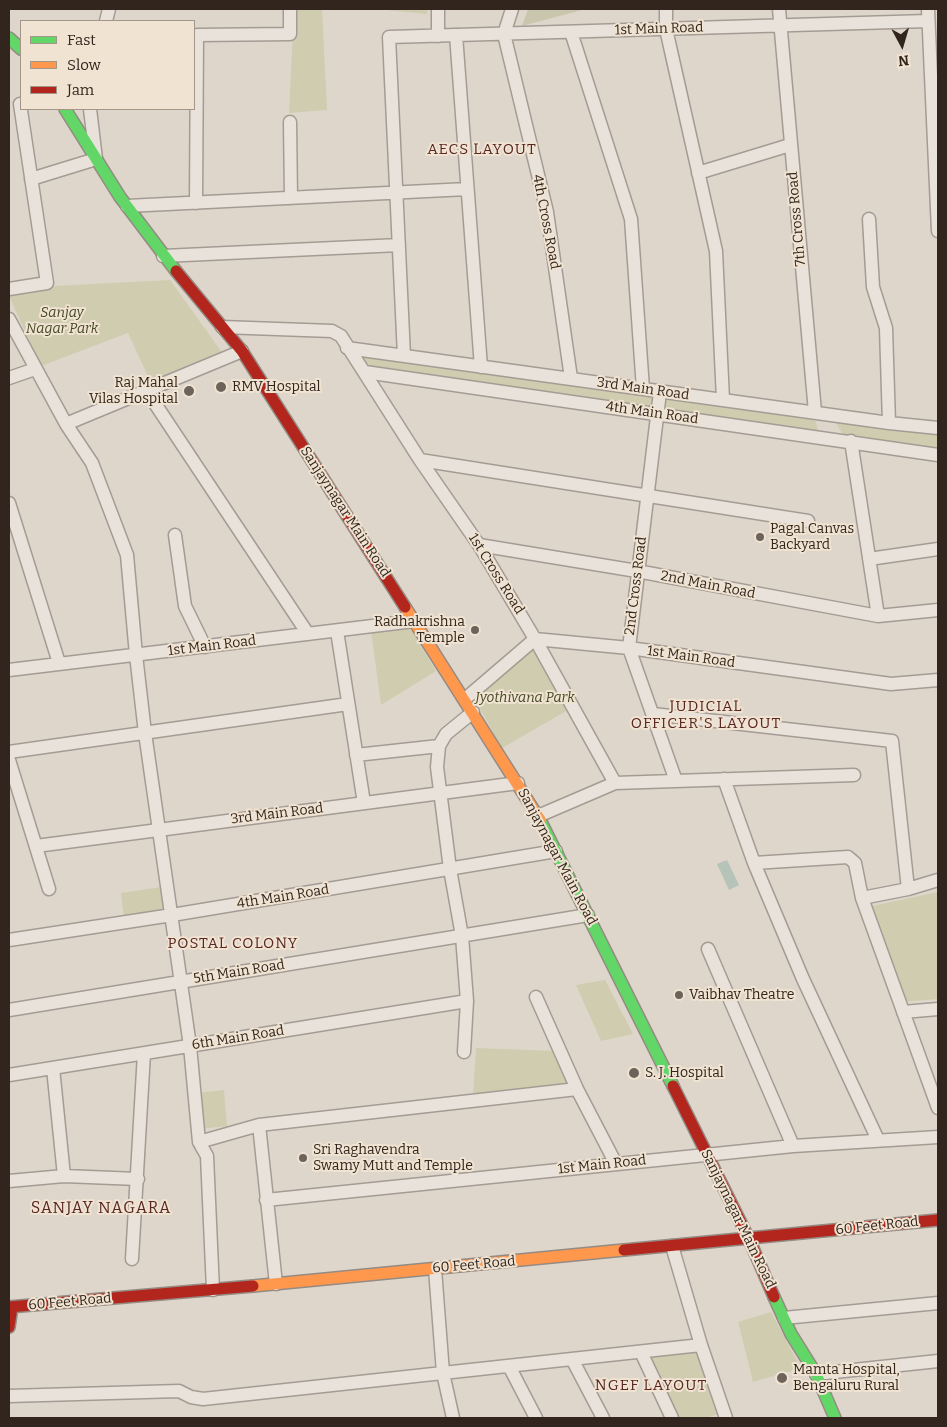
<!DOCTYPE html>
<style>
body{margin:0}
#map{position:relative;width:947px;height:1427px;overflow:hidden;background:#dfd6cb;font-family:Bitter,serif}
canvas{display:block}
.frame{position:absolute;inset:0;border:10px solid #31251e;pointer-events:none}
.legend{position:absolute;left:20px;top:20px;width:175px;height:90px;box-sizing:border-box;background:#f0e3d1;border:1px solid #a49789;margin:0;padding:6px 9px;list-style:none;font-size:15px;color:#31251e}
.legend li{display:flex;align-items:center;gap:10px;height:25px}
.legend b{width:25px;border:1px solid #a49789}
.north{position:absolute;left:877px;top:20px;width:50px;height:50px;-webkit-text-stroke:4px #f0e3d1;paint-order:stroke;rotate:174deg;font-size:14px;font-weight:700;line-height:20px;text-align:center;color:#31251e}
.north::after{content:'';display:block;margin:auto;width:18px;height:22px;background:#31251e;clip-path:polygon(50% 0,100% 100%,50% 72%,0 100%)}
</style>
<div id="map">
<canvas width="947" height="1427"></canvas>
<div class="frame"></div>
<ul class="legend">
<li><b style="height:6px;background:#63d668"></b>Fast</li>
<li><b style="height:6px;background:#ff974d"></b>Slow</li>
<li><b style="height:6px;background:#b3261e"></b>Jam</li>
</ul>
<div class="north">N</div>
</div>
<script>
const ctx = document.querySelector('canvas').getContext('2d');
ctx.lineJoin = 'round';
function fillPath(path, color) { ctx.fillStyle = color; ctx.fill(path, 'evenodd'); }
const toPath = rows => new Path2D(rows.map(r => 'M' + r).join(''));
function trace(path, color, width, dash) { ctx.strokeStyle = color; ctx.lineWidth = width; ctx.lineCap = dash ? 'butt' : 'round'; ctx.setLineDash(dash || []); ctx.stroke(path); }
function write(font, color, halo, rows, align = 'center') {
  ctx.font = font + ' Bitter,serif'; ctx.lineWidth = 4; ctx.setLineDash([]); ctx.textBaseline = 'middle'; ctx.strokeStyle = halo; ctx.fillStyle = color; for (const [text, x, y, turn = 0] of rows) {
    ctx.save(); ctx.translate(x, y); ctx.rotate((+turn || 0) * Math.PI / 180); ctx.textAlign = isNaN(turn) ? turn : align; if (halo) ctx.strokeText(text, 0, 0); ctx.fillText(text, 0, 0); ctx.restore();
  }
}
fillPath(toPath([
 [294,9,322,9,327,110,289,113],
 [375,9,427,9,427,14],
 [170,280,224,355,151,383,128,333,41,366,9,296,9,293,53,286],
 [352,351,814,416,819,433,368,368],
 [834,420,938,432,938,451,844,436],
 [409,626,436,671,381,705,371,630],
 [536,646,568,710,502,748,474,698],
 [161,887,165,914,124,919,121,893],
 [938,892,938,999,902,1002,872,906],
 [605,980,633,1034,601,1041,576,985],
 [476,1048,555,1051,568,1083,473,1095],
 [224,1090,227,1126,200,1129,196,1093],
 [771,1312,801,1368,753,1382,738,1322],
 [696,1350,718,1414,706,1418,675,1418,647,1356]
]), '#d0ccaf');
fillPath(toPath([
 [528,9,586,9,522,26]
]), '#cac6ae');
fillPath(toPath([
 [727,860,739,885,729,890,717,864]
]), '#b6c3b9');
const street = toPath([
 [438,9,438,36],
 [512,9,504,34,547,212,571,378],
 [666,9,666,29,716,251,723,400],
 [779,9,815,412],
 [928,9,938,231],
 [106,21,109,9],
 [571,32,631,219,643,389],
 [456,35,481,367],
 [290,122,291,198],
 [698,173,790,145],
 [31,179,96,159,90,109],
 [196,203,197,35,290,34,290,9],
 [127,206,467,189],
 [869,219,873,287,886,328,889,423],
 [163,256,399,245],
 [9,289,47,283,20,104],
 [9,319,66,424,92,463,127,555,136,655,145,733,190,1046,199,1142,207,1156,213,1290],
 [222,327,332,331,341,336,420,460,479,545,535,639,615,783],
 [347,348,889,423,938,428],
 [404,356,389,37,928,21],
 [365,372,938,455],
 [9,378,35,369],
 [146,390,308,634],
 [660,392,629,648,676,781],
 [66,424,242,351],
 [851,441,878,616],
 [420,460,808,521],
 [9,503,59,663],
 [175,535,185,606,205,647],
 [479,545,637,571,878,616,938,610],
 [869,559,938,549],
 [337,631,364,803],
 [9,670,414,621],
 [465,699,535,639,629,648,891,684,938,680],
 [653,714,892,741,908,889],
 [9,752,348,704],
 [356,755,439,746],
 [9,760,49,889],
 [724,779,754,863,803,979,878,1140],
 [538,816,615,783,854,775],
 [36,846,518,783],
 [754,863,848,857,855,863,862,898,908,889,938,880],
 [862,898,938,1108],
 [9,940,172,915,556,851],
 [708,949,793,1146],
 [536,997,577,1089,616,1164],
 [9,1010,588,915],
 [903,1012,938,1009],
 [464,1052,467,1001,462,936,450,869,437,767,439,746,446,734,473,712],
 [53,1068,64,1176],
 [9,1075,467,1001],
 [259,1125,276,1284],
 [199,1142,259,1125,577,1089],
 [9,1181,64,1176,138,1179],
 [266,1200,793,1146,938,1137],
 [672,1246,701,1345,726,1418],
 [132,1259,144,1053],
 [435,1269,443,1373,453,1418],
 [784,1318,938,1303],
 [641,1352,672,1418],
 [572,1359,603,1418],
 [509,1366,536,1418],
 [816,1374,938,1361],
 [9,1396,179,1391,191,1397,203,1399,701,1345]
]);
const fast = toPath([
 [9,38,21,49],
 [65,109,120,197,176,271],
 [540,820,673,1086],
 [774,1297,791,1334,816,1374,835,1418]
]);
const slow = toPath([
 [405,607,540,820],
 [253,1286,624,1250]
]);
const jam = toPath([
 [176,271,242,351,405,607],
 [673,1086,749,1239,774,1297],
 [624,1250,938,1220],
 [9,1307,253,1286],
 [9,1327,12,1307]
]);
trace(street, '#a49c94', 15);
trace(fast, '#948b84', 14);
trace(slow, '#948b84', 14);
trace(jam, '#948b84', 14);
trace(street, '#e8e2db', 12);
trace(fast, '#63d668', 11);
trace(slow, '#ff974d', 11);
trace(jam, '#b3261e', 11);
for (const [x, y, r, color] of [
 [221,387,6,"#6e635b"],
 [189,391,6,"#6e635b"],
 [760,537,5,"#6e635b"],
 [475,630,5,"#6e635b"],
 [679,995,5,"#6e635b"],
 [634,1073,6,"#6e635b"],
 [303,1158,5,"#6e635b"],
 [782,1378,6,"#6e635b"]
]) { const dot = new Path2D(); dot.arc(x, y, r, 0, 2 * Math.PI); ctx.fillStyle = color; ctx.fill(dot); trace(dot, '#f0e3d1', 2); }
write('14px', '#31251e', '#f0e3d1', [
 ["1st Main Road",659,29,-2],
 ["7th Cross Road",797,219,-95],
 ["4th Cross Road",546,222,79],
 ["3rd Main Road",643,389,8],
 ["4th Main Road",652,413,8],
 ["Sanjaynagar Main Road",345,512,57],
 ["1st Cross Road",496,574,58],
 ["2nd Main Road",708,585,11],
 ["2nd Cross Road",636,586,-83],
 ["1st Main Road",212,646,-7],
 ["1st Main Road",691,657,8],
 ["3rd Main Road",277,814,-7],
 ["Sanjaynagar Main Road",557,857,62],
 ["4th Main Road",283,897,-9],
 ["5th Main Road",239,972,-9],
 ["6th Main Road",238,1038,-9],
 ["1st Main Road",602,1165,-6],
 ["Sanjaynagar Main Road",738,1219,64],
 ["60 Feet Road",877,1226,-6],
 ["60 Feet Road",474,1265,-5],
 ["60 Feet Road",70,1302,-5]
]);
write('italic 14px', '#464a27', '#f0e3d1', [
 ["Sanjay",62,313],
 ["Nagar Park",62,329],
 ["Jyothivana Park",525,698]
]);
write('14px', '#31251e', '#f0e3d1', [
 ["Raj Mahal",178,383,"right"],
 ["Vilas Hospital",178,399,"right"],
 ["RMV Hospital",232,387],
 ["Pagal Canvas",770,529],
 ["Backyard",770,545],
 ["Radhakrishna",465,622,"right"],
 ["Temple",465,638,"right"],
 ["Vaibhav Theatre",689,995],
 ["S. J. Hospital",645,1073],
 ["Sri Raghavendra",313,1150],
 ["Swamy Mutt and Temple",313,1166],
 ["Mamta Hospital,",793,1370],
 ["Bengaluru Rural",793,1386]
], 'left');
ctx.letterSpacing = '1px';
write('15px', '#582723', '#f0e3d1', [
 ["AECS LAYOUT",482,150],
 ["JUDICIAL",706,707],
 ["OFFICER'S LAYOUT",706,724],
 ["POSTAL COLONY",233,944],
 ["NGEF LAYOUT",651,1386]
]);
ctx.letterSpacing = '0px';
ctx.letterSpacing = '1px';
write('16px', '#582723', '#f0e3d1', [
 ["SANJAY NAGARA",101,1209]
]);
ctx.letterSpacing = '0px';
</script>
